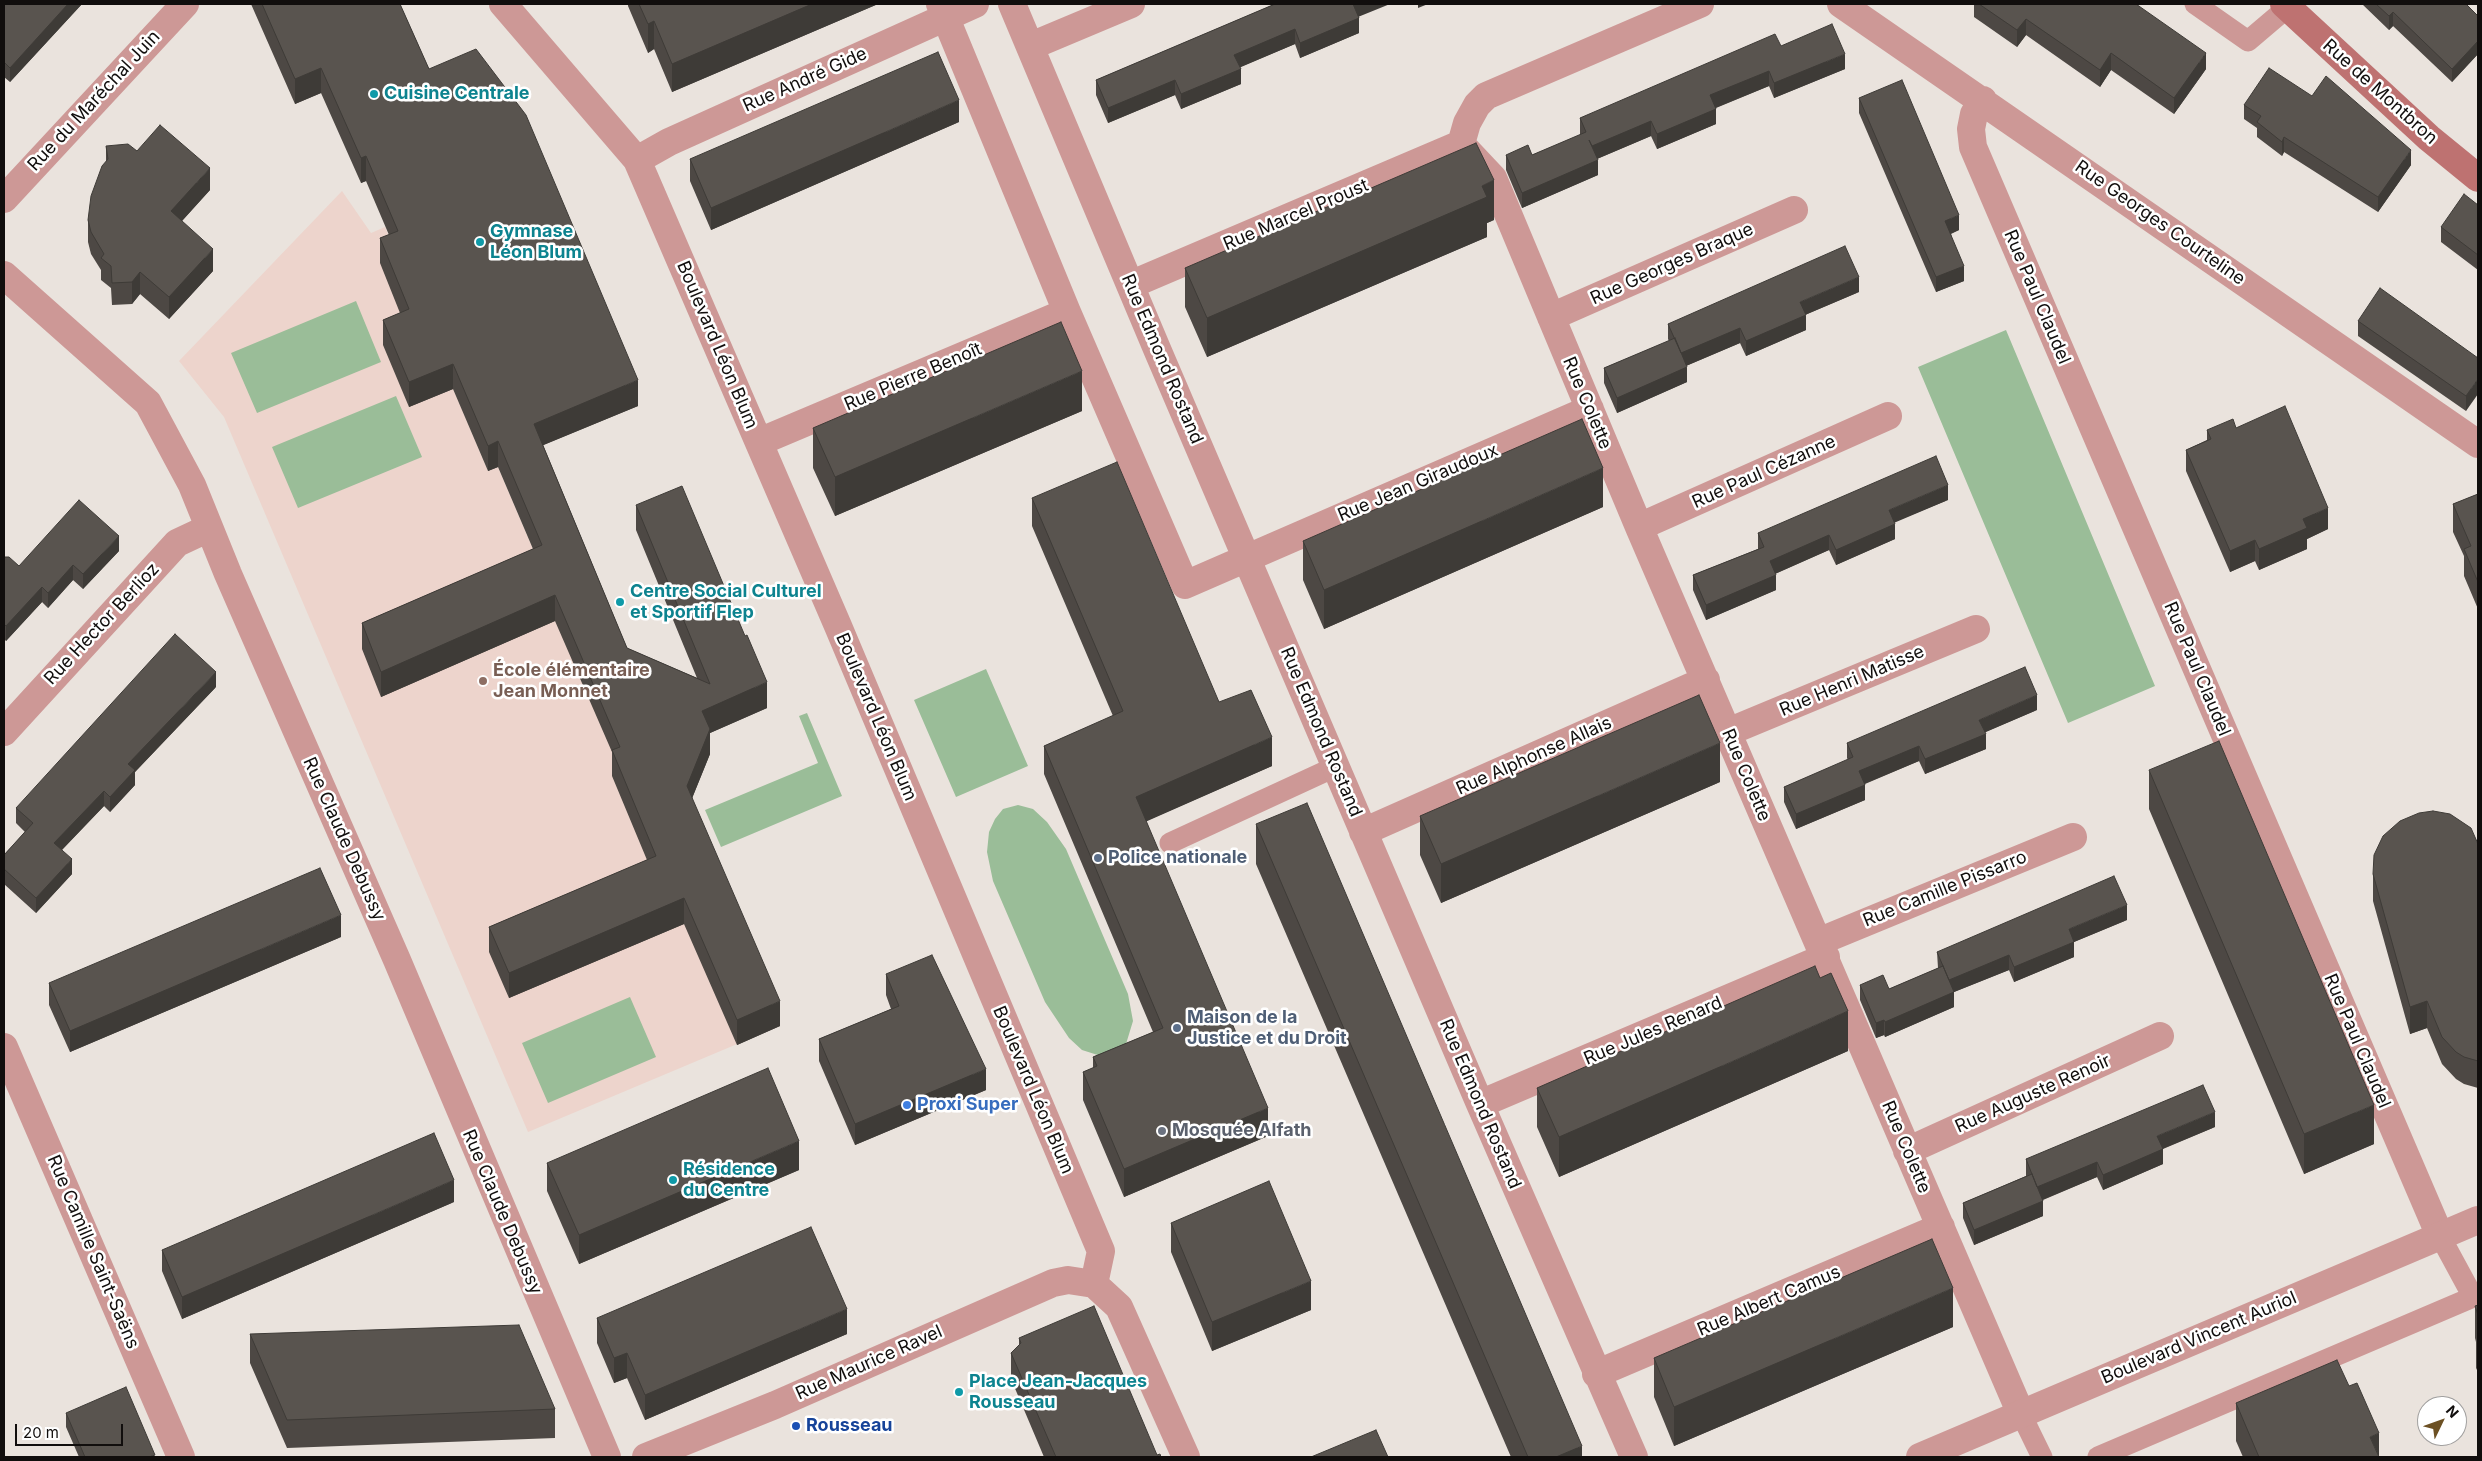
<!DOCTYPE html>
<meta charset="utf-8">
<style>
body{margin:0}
#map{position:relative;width:2482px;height:1461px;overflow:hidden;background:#eae3dd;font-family:Inter,sans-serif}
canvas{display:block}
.frame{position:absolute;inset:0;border:5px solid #110e0d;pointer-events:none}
.north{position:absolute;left:2417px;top:1396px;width:50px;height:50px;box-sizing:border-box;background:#fff;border:1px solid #a09f9e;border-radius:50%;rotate:48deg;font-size:14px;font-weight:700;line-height:20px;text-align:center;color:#110e0d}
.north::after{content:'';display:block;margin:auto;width:18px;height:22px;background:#6d5124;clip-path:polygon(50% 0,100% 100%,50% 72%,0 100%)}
.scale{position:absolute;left:15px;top:1424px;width:108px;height:22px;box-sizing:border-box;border:2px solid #110e0d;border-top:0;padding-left:6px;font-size:15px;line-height:18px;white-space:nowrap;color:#110e0d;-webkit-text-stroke:4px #fff;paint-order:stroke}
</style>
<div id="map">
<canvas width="2482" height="1461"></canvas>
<div class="frame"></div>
<div class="north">N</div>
<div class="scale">20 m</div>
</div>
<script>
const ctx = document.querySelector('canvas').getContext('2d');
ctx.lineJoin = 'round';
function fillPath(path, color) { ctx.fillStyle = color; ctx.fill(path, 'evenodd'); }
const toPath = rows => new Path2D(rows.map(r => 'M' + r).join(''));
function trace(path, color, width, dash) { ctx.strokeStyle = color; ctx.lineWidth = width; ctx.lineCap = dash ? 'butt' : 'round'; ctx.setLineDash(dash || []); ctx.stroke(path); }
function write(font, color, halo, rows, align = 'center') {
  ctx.font = font + ' Inter,sans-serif'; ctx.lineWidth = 5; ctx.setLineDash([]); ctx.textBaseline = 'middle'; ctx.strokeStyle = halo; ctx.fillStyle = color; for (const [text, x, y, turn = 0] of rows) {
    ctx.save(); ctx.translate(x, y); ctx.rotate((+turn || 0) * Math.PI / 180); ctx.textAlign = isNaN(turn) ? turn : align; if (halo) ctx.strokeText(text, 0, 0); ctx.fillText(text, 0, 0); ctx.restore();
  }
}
fillPath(toPath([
 [342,191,371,233,385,227,488,471,498,467,542,570,780,1026,528,1132,224,417,179,361]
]), '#edd4cc');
fillPath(toPath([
 [356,301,381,362,257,413,231,353],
 [2006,330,2155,686,2068,723,1918,367],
 [396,396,422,457,298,508,272,447],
 [986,669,1028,766,956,797,914,700],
 [807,713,842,796,721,847,705,810,818,763,799,716],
 [1018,805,1033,809,1047,822,1066,849,1128,994,1133,1021,1126,1044,1104,1057,1082,1050,1069,1038,1045,1002,993,881,987,852,989,832,995,819,1003,809],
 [630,997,656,1057,548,1103,522,1043]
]), '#9abd98');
trace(toPath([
 [2195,4,2248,41,2288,7],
 [1170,843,1337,766],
 [2440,1236,2473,1297],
 [2021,1414,2042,1457],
 [2098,1457,2478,1295]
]), '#cd9896', 21);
trace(toPath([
 [503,4,637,160,838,626,1101,1251,1094,1284],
 [940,4,1067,312,1185,585,1590,409],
 [1012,4,1157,349,1480,1104,1634,1457],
 [1841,4,2478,444],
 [1031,46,1131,4],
 [1983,100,1974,114,1971,129,1973,147,2440,1236],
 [1461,144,1493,178,1639,527,2021,1414],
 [1461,144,1467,123,1477,105,1486,96,1700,4],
 [637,160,669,142,975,4],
 [4,199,185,4],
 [4,275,148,403,192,485,228,574,397,960,607,1457],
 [1130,285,1461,144],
 [1551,317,1794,210],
 [759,442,1067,312],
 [1639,527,1888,416],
 [4,732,177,543,209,528],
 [1728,732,1976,629],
 [1363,832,1706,680],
 [1818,942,2073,837],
 [4,1047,181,1457],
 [1480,1104,1826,957],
 [1907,1151,2160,1036],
 [1596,1374,1941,1227],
 [646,1457,775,1405,1053,1283,1068,1280,1094,1284,1119,1307,1186,1457]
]), '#cd9896', 28);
trace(toPath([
 [1920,1457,2478,1220]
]), '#cd9896', 28);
trace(toPath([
 [2284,4,2429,138,2478,178]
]), '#be7271', 28);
fillPath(toPath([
 [4,4,82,4,10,82,4,77],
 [251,4,400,4,429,69,638,406,543,445,627,648,697,678,636,530,636,505,767,708,710,733,710,754,692,798,780,1026,737,1045,684,924,509,998,489,952,489,927,647,860,612,776,612,752,555,621,381,697,362,649,362,623,533,549,498,467,488,471,453,389,409,407,383,345,383,320,400,313,380,263,380,238,389,235,366,181,361,183,321,93,295,104],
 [628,4,878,4,672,92,654,49,648,53,628,6],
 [1275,4,1359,17,1359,33,1300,58,1295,44,1240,67,1241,84,1181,109,1175,95,1108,123,1096,95,1096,80],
 [1974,4,2136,4,2206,69,2174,114,2111,70,2100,87,2026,35,2017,47,1974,17],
 [2362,4,2466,4,2478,16,2478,54,2452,82,2393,26,2389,30],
 [1781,46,1845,69,1774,98,1769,86,1716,108,1716,124,1657,149,1651,136,1597,159,1598,175,1522,208,1506,170,1506,155,1532,155,1580,135,1580,118],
 [2312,96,2411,165,2378,212,2284,152,2282,156,2257,137,2257,128,2244,119,2244,105],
 [1859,98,1959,230,1951,234,1964,281,1936,292,1859,113],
 [959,122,711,230,690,181,690,159],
 [106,146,137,151,210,190,182,221,213,271,169,319,140,294,132,304,112,305,111,288,101,280,101,270,91,254,88,242,88,220,106,162],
 [2478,205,2478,270,2441,242,2441,227],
 [1494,220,1487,223,1487,237,1207,357,1185,307,1185,268],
 [1859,292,1805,315,1806,330,1746,356,1740,343,1686,366,1687,382,1617,413,1604,383,1604,368,1669,341,1668,339,1668,324],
 [2358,321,2478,358,2466,411,2358,336],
 [1082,411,835,516,813,468,813,428],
 [2236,428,2328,529,2307,539,2307,549,2259,570,2255,561,2230,572,2186,471,2186,450,2207,440,2207,430],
 [2478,494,2478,609,2464,576,2464,556,2453,532,2453,504],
 [1032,498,1219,702,1272,766,1146,821,1268,1136,1124,1197,1083,1100,1083,1072,1093,1068,1093,1057,1153,1032,1044,774,1044,746,1113,716,1032,526],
 [1948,500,1894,522,1895,539,1836,565,1829,550,1775,574,1776,590,1706,620,1693,590,1693,575,1758,549,1758,533],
 [1603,507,1324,629,1303,580,1303,541],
 [119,551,83,589,73,580,48,608,42,602,6,641,4,639,4,557,19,566],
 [216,687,135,772,135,785,110,812,104,806,62,850,72,874,36,913,4,884,4,855,25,832,16,823,16,808],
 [2037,710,1985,732,1986,749,1925,774,1919,761,1865,784,1865,800,1796,829,1784,802,1784,787,1848,760,1847,758,1847,743],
 [2149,770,2374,1144,2304,1174,2149,809],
 [1720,782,1441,903,1420,855,1420,816],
 [1256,824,1582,1457,1511,1457,1256,864],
 [2478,844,2478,1088,2464,1084,2456,1079,2442,1064,2427,1028,2410,1034,2373,901,2373,874],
 [2127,920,2074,942,2074,957,2014,982,2009,970,1954,992,1954,1007,1885,1037,1884,1035,1876,1038,1860,1000,1860,985,1889,989,1938,968,1937,952],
 [341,937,70,1052,49,1005,49,983],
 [886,974,986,1090,855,1145,819,1061,819,1039,891,1009,886,995],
 [1848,1051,1559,1177,1537,1127,1537,1088],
 [2215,1127,2163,1149,2163,1164,2103,1190,2097,1177,2043,1200,2043,1216,1974,1245,1963,1218,1963,1203,2026,1176,2026,1159],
 [547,1163,799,1170,579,1264,547,1191],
 [454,1202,182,1319,162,1271,162,1250],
 [1171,1223,1311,1310,1212,1351,1171,1252],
 [2478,1305,2478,1372,2476,1368,2476,1342,2475,1338,2475,1306],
 [597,1318,847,1334,645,1420,627,1378,614,1383,597,1343],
 [1953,1327,1674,1446,1654,1397,1654,1358],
 [250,1334,555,1409,555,1438,287,1448,250,1363],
 [1019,1338,1157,1455,1161,1457,1044,1457,1011,1379,1011,1353,1019,1345],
 [2349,1386,2379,1457,2243,1457,2236,1441,2236,1403],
 [66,1413,155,1457,79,1457,66,1427]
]), '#4d4844');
fillPath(toPath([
 [68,4,82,4,10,82,10,68],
 [812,4,878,4,672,92,672,64],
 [1353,4,1390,4,1353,19],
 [1418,4,1428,4,1418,8],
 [2393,12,2393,26,2389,30,2389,16],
 [1359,18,1359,33,1300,58,1300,43],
 [2026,19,2026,35,2017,47,2017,30],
 [654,21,654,49,648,53,648,24],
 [1295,29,1295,44,1234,70,1234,55],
 [2478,41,2478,54,2452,82,2452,69],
 [2111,53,2111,70,2100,87,2100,70],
 [2206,53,2206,69,2174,114,2174,98],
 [1845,54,1845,69,1774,98,1774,83],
 [321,68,321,93,295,104,295,79],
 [1241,69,1241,84,1181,109,1181,94],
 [1769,71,1769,86,1710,110,1710,95],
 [1175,80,1175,95,1108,123,1108,108],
 [959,100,959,122,711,230,711,208],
 [1716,109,1716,124,1657,149,1657,134],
 [1651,121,1651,136,1592,161,1592,146],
 [2284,137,2284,152,2282,156,2282,142],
 [2411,150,2411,165,2378,212,2378,197],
 [366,156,366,181,361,183,361,158],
 [1598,160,1598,175,1522,208,1522,193],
 [210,168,210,190,171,233,171,211],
 [1494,180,1494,220,1487,223,1487,237,1207,357,1207,318],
 [1959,215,1959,230,1945,236,1945,221],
 [213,249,213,271,169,319,169,297],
 [1964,266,1964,281,1936,292,1936,277],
 [140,272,140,294,132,304,132,282],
 [1859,277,1859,292,1800,317,1800,302],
 [1806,315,1806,330,1746,356,1746,341],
 [1740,328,1740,343,1681,368,1681,353],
 [453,364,453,389,409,407,409,382],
 [1687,367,1687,382,1617,413,1617,398],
 [1082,371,1082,411,835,516,835,477],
 [2478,379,2478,394,2466,411,2466,396],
 [638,380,638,406,534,449,534,424],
 [498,441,498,467,488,471,488,446],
 [1603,468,1603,507,1324,629,1324,590],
 [1948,485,1948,500,1889,525,1889,510],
 [2328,508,2328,529,2307,539,2307,549,2259,570,2259,549,2303,519],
 [1895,524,1895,539,1836,565,1836,550],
 [1829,535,1829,550,1770,576,1770,561],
 [119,536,119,551,83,589,83,574],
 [2255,540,2255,561,2230,572,2230,551],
 [73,565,73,580,48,608,48,593],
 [1776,575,1776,590,1706,620,1706,605],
 [42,587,42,602,6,641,6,626],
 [555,595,555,621,381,697,381,672],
 [216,672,216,687,135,772,135,785,110,812,110,797,128,764],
 [767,682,767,708,710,733,710,754,687,811,687,786,702,711],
 [2037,695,2037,710,1979,735,1979,720],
 [1986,734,1986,749,1925,774,1925,759],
 [1272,737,1272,766,1136,826,1136,797],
 [1720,743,1720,782,1441,903,1441,864],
 [1919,746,1919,761,1859,786,1859,771],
 [1865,785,1865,800,1796,829,1796,814],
 [104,791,104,806,54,858,54,843],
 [72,859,72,874,36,913,36,898],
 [684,898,684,924,509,998,509,973],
 [2127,905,2127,920,2069,944,2069,929],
 [341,915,341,937,70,1052,70,1031],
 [2074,942,2074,957,2014,982,2014,967],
 [2009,955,2009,970,1954,992,1954,1007,1885,1037,1885,1022,1949,994,1949,980],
 [780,1001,780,1026,737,1045,737,1020],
 [2427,1001,2427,1028,2410,1034,2410,1007],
 [1848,1011,1848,1051,1559,1177,1559,1137],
 [1884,1020,1884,1035,1876,1038,1876,1023],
 [986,1069,986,1090,855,1145,855,1124],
 [2374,1105,2374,1144,2304,1174,2304,1134],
 [1268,1108,1268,1136,1124,1197,1124,1169],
 [2215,1112,2215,1127,2157,1151,2157,1136],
 [799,1141,799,1170,579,1264,579,1235],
 [2163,1149,2163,1164,2103,1190,2103,1175],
 [2097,1162,2097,1177,2037,1202,2037,1187],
 [454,1180,454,1202,182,1319,182,1297],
 [2043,1201,2043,1216,1974,1245,1974,1230],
 [1311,1281,1311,1310,1212,1351,1212,1322],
 [1953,1288,1953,1327,1674,1446,1674,1407],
 [847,1309,847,1334,645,1420,645,1395],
 [627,1353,627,1378,614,1383,614,1358],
 [2379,1433,2379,1457,2370,1437],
 [1582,1446,1582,1457,1556,1457]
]), '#3e3b37');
const building = toPath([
 [4,4,68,4,10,68,4,62,4,4],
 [262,4,400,4,429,69,476,49,526,115,638,380,534,424,627,648,710,684,636,505,682,486,745,636,747,635,767,682,702,711,710,729,687,786,780,1001,737,1020,684,898,509,973,489,927,656,856,612,750,620,747,555,595,381,672,362,623,542,545,498,441,488,446,453,364,409,382,383,320,409,309,380,238,398,231,366,156,361,158,321,68,295,79,262,4],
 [639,4,812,4,672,64,654,21,648,24,639,4],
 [1275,4,1354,4,1353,4,1359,18,1300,43,1295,29,1234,55,1241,69,1181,94,1175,80,1108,108,1096,80,1275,4],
 [1979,4,2136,4,2206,53,2174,98,2111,53,2100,70,2026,19,2017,30,1979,4],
 [2376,4,2466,4,2478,16,2478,41,2452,69,2393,12,2389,16,2376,4],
 [1832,24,1845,54,1774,83,1769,71,1710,95,1716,109,1657,134,1651,121,1592,146,1589,140,1598,160,1522,193,1506,155,1528,145,1532,155,1586,132,1580,118,1775,34,1781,46,1832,24],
 [938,52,959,100,711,208,690,159,938,52],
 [2269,68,2312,96,2326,76,2411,150,2378,197,2284,137,2282,142,2257,122,2261,116,2244,105,2269,68],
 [1902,80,1959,215,1945,221,1964,266,1936,277,1859,98,1902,80],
 [160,125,210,168,171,211,213,249,169,297,140,272,132,282,112,283,111,266,101,258,104,254,91,232,88,220,91,196,102,166,108,159,106,146,128,144,137,151,160,125],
 [1476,143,1494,180,1482,186,1487,197,1207,318,1185,268,1476,143],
 [2464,194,2478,205,2478,255,2441,227,2464,194],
 [1845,246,1859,277,1800,302,1806,315,1746,341,1740,328,1681,353,1668,324,1845,246],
 [2380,288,2478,358,2478,379,2466,396,2358,321,2380,288],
 [1061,322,1082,371,835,477,813,428,1061,322],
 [1675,338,1687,367,1617,398,1604,368,1675,338],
 [2285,406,2328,508,2303,519,2307,528,2259,549,2255,540,2230,551,2186,450,2211,439,2207,430,2233,419,2236,428,2285,406],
 [1582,419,1603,468,1324,590,1303,541,1582,419],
 [1936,456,1948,485,1889,510,1895,524,1836,550,1829,535,1770,561,1776,575,1706,605,1693,575,1764,547,1758,533,1936,456],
 [1117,462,1219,702,1251,690,1272,737,1136,797,1268,1108,1124,1169,1083,1072,1097,1066,1093,1057,1163,1028,1044,746,1123,711,1032,498,1117,462],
 [2478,494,2478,582,2464,549,2471,546,2453,504,2478,494],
 [79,500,119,536,83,574,73,565,48,593,42,587,6,626,4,624,4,557,9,557,19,566,79,500],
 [175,634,216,672,128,764,135,770,110,797,104,791,54,843,72,859,36,898,4,869,4,855,33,823,16,808,175,634],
 [2025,667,2037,695,1979,720,1986,734,1925,759,1919,746,1859,771,1865,785,1796,814,1784,787,1853,757,1847,743,2025,667],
 [1699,695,1720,743,1441,864,1420,816,1699,695],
 [2219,741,2374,1105,2304,1134,2149,770,2219,741],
 [1307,803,1582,1446,1556,1457,1528,1457,1256,824,1307,803],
 [2433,811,2450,814,2471,828,2478,844,2478,1061,2464,1057,2456,1052,2442,1037,2427,1001,2410,1007,2373,874,2374,855,2383,836,2400,821,2419,813,2433,811],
 [320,868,341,915,70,1031,49,983,320,868],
 [2114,876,2127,905,2069,929,2074,942,2014,967,2009,955,1949,980,1937,952,2114,876],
 [932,955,986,1069,855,1124,819,1039,899,1006,886,974,932,955],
 [1815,966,1820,978,1831,973,1848,1011,1559,1137,1537,1088,1815,966],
 [1943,966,1954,992,1885,1022,1884,1020,1876,1023,1860,985,1883,975,1889,989,1943,966],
 [768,1068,799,1141,579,1235,547,1163,768,1068],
 [2203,1085,2215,1112,2157,1136,2163,1149,2103,1175,2097,1162,2037,1187,2026,1159,2203,1085],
 [434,1133,454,1180,182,1297,162,1250,434,1133],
 [2032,1174,2043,1201,1974,1230,1963,1203,2032,1174],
 [1269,1181,1311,1281,1212,1322,1171,1223,1269,1181],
 [811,1227,847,1309,645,1395,627,1353,614,1358,597,1318,811,1227],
 [1932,1239,1953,1288,1674,1407,1654,1358,1932,1239],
 [2478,1305,2478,1315,2475,1306,2478,1305],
 [1094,1306,1157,1455,1160,1454,1161,1457,1056,1457,1011,1353,1021,1343,1019,1338,1094,1306],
 [519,1325,555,1409,287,1420,250,1334,519,1325],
 [2337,1360,2349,1386,2357,1383,2379,1433,2370,1437,2379,1457,2259,1457,2236,1403,2337,1360],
 [126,1387,155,1455,149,1457,85,1457,66,1413,126,1387],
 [1376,1430,1388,1457,1311,1457,1376,1430]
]);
fillPath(building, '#59544f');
trace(building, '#3e3b37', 1);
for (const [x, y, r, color] of [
 [374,94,5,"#0f9aa8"],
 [480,242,5,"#0f9aa8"],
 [620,602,5,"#0f9aa8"],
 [483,681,5,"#8d6e63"],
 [1098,858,5,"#5c6f8a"],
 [1177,1028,5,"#5c6f8a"],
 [907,1105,5,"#3f7fe0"],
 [1162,1131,5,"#6b7280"],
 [673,1180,5,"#0f9aa8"],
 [959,1392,5,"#0f9aa8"],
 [796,1426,5,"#1a4fb4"]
]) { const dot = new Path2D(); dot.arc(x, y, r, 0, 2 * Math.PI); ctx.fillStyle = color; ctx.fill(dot); trace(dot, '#fff', 2); }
write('18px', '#110e0d', '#fff', [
 ["Rue André Gide",805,80,-24],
 ["Rue de Montbron",2380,92,42],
 ["Rue du Maréchal Juin",94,101,-47],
 ["Rue Marcel Proust",1296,215,-23],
 ["Rue Georges Courteline",2160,223,35],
 ["Rue Georges Braque",1672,264,-24],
 ["Rue Paul Claudel",2037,297,67],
 ["Boulevard Léon Blum",717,345,67],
 ["Rue Edmond Rostand",1162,359,67],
 ["Rue Pierre Benoît",913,377,-23],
 ["Rue Colette",1587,403,67],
 ["Rue Paul Cézanne",1764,472,-24],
 ["Rue Jean Giraudoux",1418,483,-23],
 ["Rue Hector Berlioz",102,624,-47],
 ["Rue Paul Claudel",2197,669,67],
 ["Rue Henri Matisse",1852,681,-23],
 ["Boulevard Léon Blum",876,717,67],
 ["Rue Edmond Rostand",1321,732,67],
 ["Rue Alphonse Allais",1534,756,-24],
 ["Rue Colette",1746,775,67],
 ["Rue Claude Debussy",344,839,66],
 ["Rue Camille Pissarro",1945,889,-22],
 ["Rue Jules Renard",1653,1031,-23],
 ["Rue Paul Claudel",2357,1041,67],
 ["Boulevard Léon Blum",1033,1090,67],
 ["Rue Auguste Renoir",2033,1094,-24],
 ["Rue Edmond Rostand",1480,1104,67],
 ["Rue Colette",1906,1147,67],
 ["Rue Claude Debussy",502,1212,67],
 ["Rue Camille Saint-Saëns",93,1252,67],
 ["Rue Albert Camus",1769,1301,-23],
 ["Boulevard Vincent Auriol",2199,1338,-23],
 ["Rue Maurice Ravel",869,1363,-24]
]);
write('bold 18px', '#0d838f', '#fff', [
 ["Cuisine Centrale",384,94],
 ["Gymnase",490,232],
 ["Léon Blum",490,253],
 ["Centre Social Culturel",630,592],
 ["et Sportif Flep",630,613],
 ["Résidence",683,1170],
 ["du Centre",683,1191],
 ["Place Jean-Jacques",969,1382],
 ["Rousseau",969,1403]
], 'left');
write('bold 18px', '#785e54', '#fff', [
 ["École élémentaire",493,671],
 ["Jean Monnet",493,692]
], 'left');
write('bold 18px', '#4e5e75', '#fff', [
 ["Police nationale",1108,858],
 ["Maison de la",1187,1018],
 ["Justice et du Droit",1187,1039]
], 'left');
write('bold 18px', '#366cbe', '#fff', [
 ["Proxi Super",917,1105]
], 'left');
write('bold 18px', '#5b616d', '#fff', [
 ["Mosquée Alfath",1172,1131]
], 'left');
write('bold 18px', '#164399', '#fff', [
 ["Rousseau",806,1426]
], 'left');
</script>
